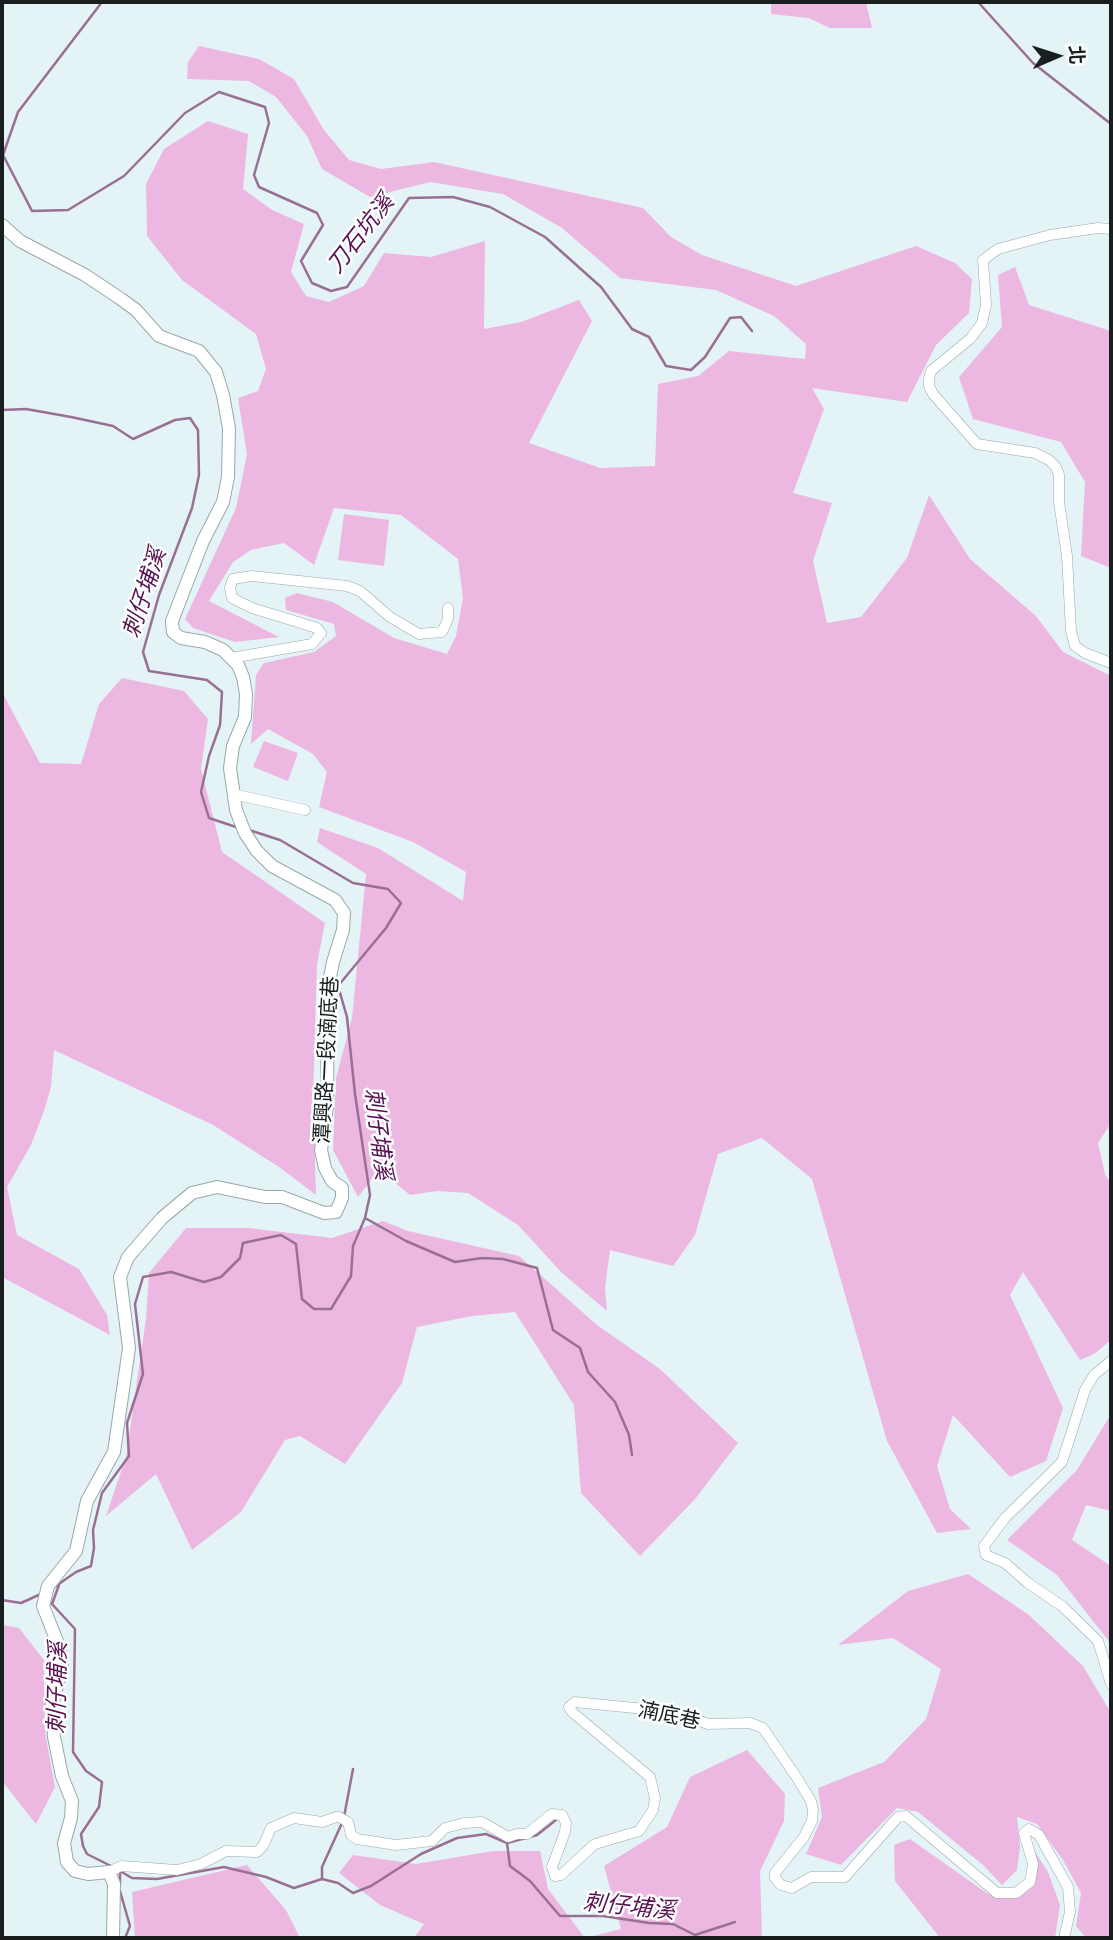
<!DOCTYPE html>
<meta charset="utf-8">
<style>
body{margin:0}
#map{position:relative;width:1113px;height:1940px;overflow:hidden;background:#e4f3f6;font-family:Literata,"Noto Sans TC",serif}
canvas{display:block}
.frame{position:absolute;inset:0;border:4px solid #191e1f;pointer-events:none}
.north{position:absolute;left:1022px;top:21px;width:70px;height:70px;-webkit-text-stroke:5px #fbfefe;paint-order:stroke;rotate:87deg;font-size:19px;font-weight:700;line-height:28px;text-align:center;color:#191e1f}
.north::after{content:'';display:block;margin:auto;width:24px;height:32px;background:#191e1f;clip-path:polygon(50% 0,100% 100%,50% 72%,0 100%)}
</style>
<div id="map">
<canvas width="1113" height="1940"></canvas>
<div class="frame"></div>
<div class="north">北</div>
</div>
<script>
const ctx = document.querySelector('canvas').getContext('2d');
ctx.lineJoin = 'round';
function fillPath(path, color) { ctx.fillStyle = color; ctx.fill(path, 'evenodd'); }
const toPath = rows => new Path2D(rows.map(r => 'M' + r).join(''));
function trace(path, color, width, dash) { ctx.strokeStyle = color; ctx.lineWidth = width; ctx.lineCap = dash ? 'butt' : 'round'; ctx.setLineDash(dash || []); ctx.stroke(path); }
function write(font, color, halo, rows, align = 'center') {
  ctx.font = font + ' Literata,"Noto Sans TC",serif'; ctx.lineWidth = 5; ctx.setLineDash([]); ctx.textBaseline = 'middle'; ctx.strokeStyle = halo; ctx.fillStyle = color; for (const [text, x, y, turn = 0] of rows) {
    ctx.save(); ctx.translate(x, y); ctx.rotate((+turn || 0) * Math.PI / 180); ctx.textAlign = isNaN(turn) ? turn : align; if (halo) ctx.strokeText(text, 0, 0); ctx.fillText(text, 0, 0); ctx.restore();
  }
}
fillPath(toPath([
 [771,2,866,2,872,28,830,28,809,18,771,14],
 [199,46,259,59,294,79,324,130,349,160,381,169,434,162,643,208,671,237,702,255,796,286,916,246,955,263,972,279,969,313,936,345,907,402,812,388,824,409,793,493,832,503,813,561,827,623,861,617,907,558,929,495,970,559,1036,616,1063,652,1111,676,1111,1123,1098,1143,1105,1174,1111,1184,1111,1340,1094,1354,1080,1360,1023,1272,1010,1295,1063,1408,1046,1461,1010,1477,953,1415,937,1466,950,1509,971,1529,937,1533,887,1441,812,1179,762,1138,718,1154,695,1235,673,1266,610,1250,605,1288,607,1311,562,1273,518,1225,468,1193,437,1191,410,1195,379,1170,358,1197,333,1150,336,1078,352,1018,366,874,317,842,320,828,378,848,463,901,466,872,413,842,319,807,327,772,313,754,268,729,251,744,256,675,264,663,314,652,336,636,334,624,286,610,285,598,297,593,333,602,394,638,447,654,456,636,463,598,458,559,401,515,334,508,314,565,284,543,251,550,233,562,209,601,279,637,235,642,193,628,185,619,236,508,247,454,238,398,258,391,266,369,256,334,182,280,147,236,146,184,164,149,208,121,248,134,243,189,272,210,304,224,291,272,306,296,329,302,364,286,384,253,431,257,485,241,484,329,521,322,579,300,592,321,529,443,600,468,655,466,658,384,698,376,729,351,805,359,806,344,774,316,716,290,620,278,562,228,503,194,430,182,370,197,322,169,307,136,276,97,249,81,187,79,188,62],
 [1015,267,1029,305,1111,331,1111,568,1081,556,1085,482,1061,442,973,419,959,377,1002,327,998,275],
 [344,514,389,520,384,566,338,560],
 [122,678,184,691,208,719,201,769,222,852,325,923,317,964,313,1097,316,1195,279,1167,213,1125,54,1050,51,1087,44,1111,31,1145,7,1187,17,1235,79,1269,107,1315,110,1335,2,1277,2,692,40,763,81,764,99,704],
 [264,741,298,753,288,781,253,767],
 [383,1221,408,1231,519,1256,597,1325,660,1369,738,1443,695,1499,640,1556,581,1493,574,1405,515,1312,472,1316,417,1327,402,1383,345,1464,300,1436,285,1440,241,1512,192,1550,156,1474,106,1516,126,1457,146,1319,149,1273,186,1228,249,1228,332,1238],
 [1111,1414,1111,1511,1086,1505,1072,1540,1111,1566,1111,1644,1057,1575,1007,1540,1077,1470],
 [968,1574,1029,1615,1083,1666,1111,1713,1111,1938,1086,1938,1076,1926,1081,1893,1063,1860,1037,1824,1017,1817,1020,1847,1017,1870,1002,1885,983,1865,918,1812,897,1808,841,1865,806,1854,822,1817,818,1788,884,1762,926,1719,941,1669,893,1638,838,1645,908,1591],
 [2,1625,19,1628,44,1660,45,1732,55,1787,36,1824,2,1781],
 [747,1750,785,1794,784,1821,760,1871,762,1938,414,1938,424,1924,380,1905,339,1873,353,1855,416,1864,493,1851,540,1851,548,1889,585,1938,621,1929,604,1866,667,1827,690,1777],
 [910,1839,988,1894,1016,1896,1032,1883,1028,1841,1048,1872,1060,1905,1055,1938,940,1938,895,1881,894,1845],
 [247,1865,286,1910,300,1938,135,1938,132,1892]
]), '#ecb8e2');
trace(toPath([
 [102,2,18,112,3,155,32,211,68,210,124,176,185,113,219,92,265,107,269,123,254,175,259,187,317,213,323,225,301,261,312,283,331,291,347,287,409,198,453,197,490,207,545,237,601,287,632,329,649,337,666,366,691,370,705,357,730,318,741,317,752,331],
 [978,2,1033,63,1111,124],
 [2,410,26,409,71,417,113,426,133,439,175,420,190,418,198,430,199,475,192,508,159,595,143,652,149,671,207,680,222,692,220,725,209,756,201,792,209,818,236,827],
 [365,1218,406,1241,455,1262,482,1258,503,1259,537,1268,553,1330,580,1348,588,1372,615,1402,629,1435,632,1455],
 [59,1585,52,1604,75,1629,73,1752,86,1771,102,1782,99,1807,81,1834,83,1846,87,1854,111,1866],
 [53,1588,76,1572,91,1566,94,1548,93,1530,102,1493,129,1456,127,1423,143,1374,135,1304,143,1277,171,1272,204,1282,221,1277,240,1258,243,1243,281,1235,296,1244,302,1299,314,1309,331,1309,351,1276,353,1246,365,1218,370,1195,355,1094,347,1017,338,986,386,928,401,903,388,889,353,883,280,840,249,830],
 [2,1600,21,1603,41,1594],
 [344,1817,353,1769],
 [507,1843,537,1835,556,1820],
 [120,1871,132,1878,157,1879,224,1867,266,1877,294,1888,322,1879,338,1883,353,1893,371,1886,421,1854,457,1838,486,1834,507,1843,510,1866,530,1881,560,1916,603,1916,649,1923,673,1924,695,1935,735,1922],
 [120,1871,120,1885],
 [322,1879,322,1867,342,1823],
 [120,1891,130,1926,125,1938]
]), '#997093', 2.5);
const minor = toPath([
 [1111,229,1098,228,1050,235,998,249,987,257,983,260,986,305,982,323,971,338,931,371,929,379,929,386,933,394,977,444,1035,453,1049,460,1056,467,1059,475,1059,502,1067,556,1071,631,1075,646,1085,653,1111,663],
 [231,658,312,644,321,633,317,628,252,608,232,598,230,588,233,579,252,576,347,586,360,591,390,617,419,634,442,632,448,619,448,608],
 [233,794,305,810],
 [1111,1361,1094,1375,1085,1390,1062,1462,1005,1518,984,1546,986,1555,1005,1563,1028,1583,1062,1606,1098,1641,1111,1684],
 [339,1817,348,1822,351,1835,357,1839,396,1845,432,1841,445,1828,464,1823,482,1822,508,1837,517,1834,527,1834,552,1814,562,1815,566,1823,565,1832,552,1867,555,1876,561,1875,595,1844,639,1831,653,1810,655,1798,650,1777,572,1712,569,1707,575,1702,675,1712,708,1724,750,1723,763,1728,797,1778,811,1801,813,1810,812,1821,804,1837,775,1873,775,1878,781,1885,792,1888,811,1877,845,1877,898,1817,906,1816,997,1893,1016,1893,1030,1882,1031,1877,1033,1864,1024,1833,1029,1829,1039,1835,1068,1887,1070,1912,1064,1938],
 [109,1872,121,1866,177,1870,201,1864,226,1851,257,1852,263,1846,271,1828,294,1818,322,1822,336,1817]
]);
const tertiary = toPath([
 [2,225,20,241,85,275,121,299,136,310,159,336,199,351,216,372,223,395,229,428,228,477,223,502,203,541,172,621,173,632,181,638,205,642,223,650,238,665,243,677,246,694,245,717,233,746,230,768,236,810,245,833,257,851,272,866,335,900,344,913,343,930,333,962,328,987,327,1106,321,1150,325,1168,332,1181,342,1188,342,1198,336,1212,324,1213,282,1197,265,1197,217,1187,192,1193,162,1218,128,1257,120,1277,129,1348,114,1452,87,1501,76,1551,48,1586,43,1606,60,1649,62,1667,52,1705,54,1737,62,1776,72,1801,71,1818,64,1843,67,1862,75,1871,88,1874,109,1872,114,1884,113,1938]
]);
trace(minor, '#99a8aa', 11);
trace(tertiary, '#99a8aa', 14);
trace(minor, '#fff', 10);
trace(tertiary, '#fff', 12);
write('21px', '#191e1f', '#fbfefe', [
 ["潭興路一段湳底巷",327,1060,-87],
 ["湳底巷",669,1716,12]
]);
write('italic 23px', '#5a1151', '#fbfefe', [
 ["刀石坑溪",361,234,-52],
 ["刺仔埔溪",145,593,-72],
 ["刺仔埔溪",378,1134,83],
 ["刺仔埔溪",58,1688,-89],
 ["刺仔埔溪",629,1907,6]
]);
</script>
